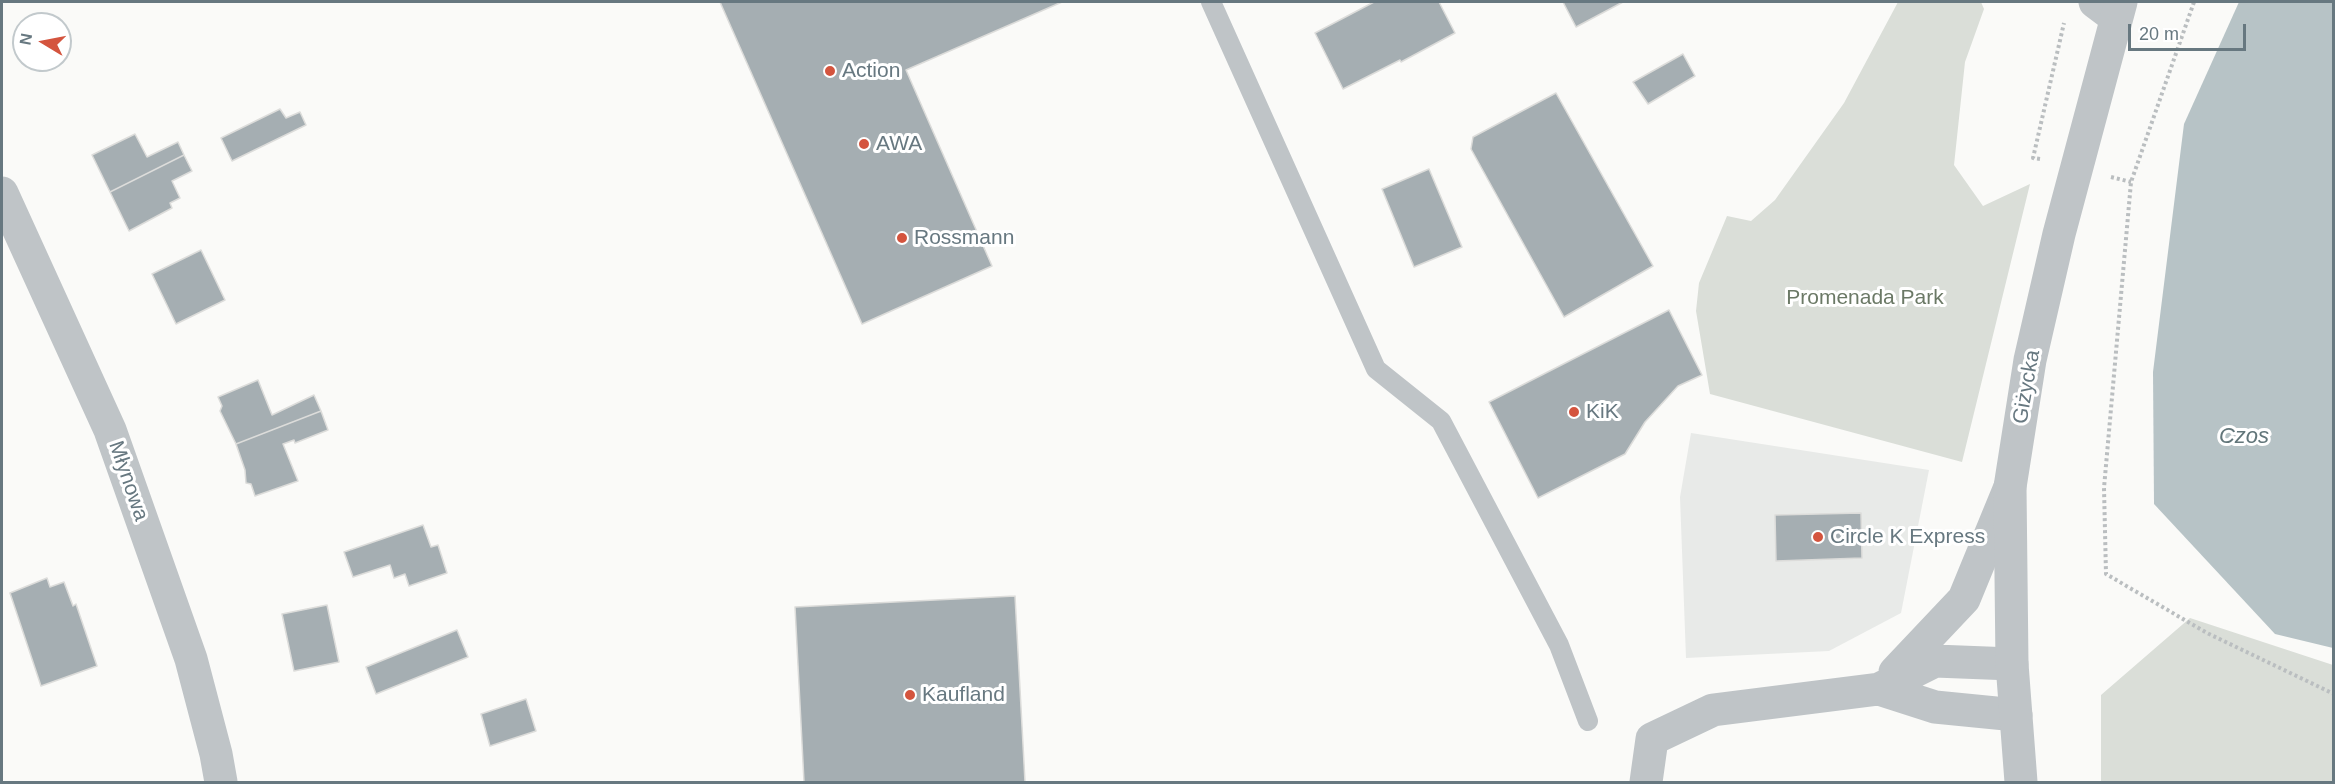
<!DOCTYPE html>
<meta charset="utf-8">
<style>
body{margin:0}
#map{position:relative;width:2335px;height:784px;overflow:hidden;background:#fafaf8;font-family:Arial,sans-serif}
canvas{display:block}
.frame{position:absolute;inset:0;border:3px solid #677880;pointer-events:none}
.north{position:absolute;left:12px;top:12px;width:60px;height:60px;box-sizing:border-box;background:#fff;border:2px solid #c2c9cc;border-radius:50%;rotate:280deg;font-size:16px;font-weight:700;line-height:24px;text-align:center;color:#677880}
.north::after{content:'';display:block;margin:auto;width:21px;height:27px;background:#d4543e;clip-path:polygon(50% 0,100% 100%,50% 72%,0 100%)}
.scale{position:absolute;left:2128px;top:24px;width:118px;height:27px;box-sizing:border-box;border:3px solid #677880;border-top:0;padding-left:8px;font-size:18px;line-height:21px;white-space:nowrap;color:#677880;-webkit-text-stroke:4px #fff;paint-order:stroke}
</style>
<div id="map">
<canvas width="2335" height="784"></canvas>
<div class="frame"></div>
<div class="north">N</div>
<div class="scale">20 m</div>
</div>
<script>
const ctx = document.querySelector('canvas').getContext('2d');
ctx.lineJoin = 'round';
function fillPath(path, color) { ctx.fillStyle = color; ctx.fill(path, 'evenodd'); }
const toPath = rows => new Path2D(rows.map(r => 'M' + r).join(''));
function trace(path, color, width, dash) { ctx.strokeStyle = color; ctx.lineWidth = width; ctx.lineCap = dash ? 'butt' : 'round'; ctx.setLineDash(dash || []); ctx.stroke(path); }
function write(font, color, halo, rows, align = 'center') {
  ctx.font = font + ' Arial,sans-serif'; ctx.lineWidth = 6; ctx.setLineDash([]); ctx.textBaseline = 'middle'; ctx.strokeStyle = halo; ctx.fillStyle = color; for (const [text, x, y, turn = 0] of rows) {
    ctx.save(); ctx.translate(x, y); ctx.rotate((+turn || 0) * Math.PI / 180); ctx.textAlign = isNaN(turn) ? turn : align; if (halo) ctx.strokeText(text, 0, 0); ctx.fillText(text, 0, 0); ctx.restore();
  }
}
fillPath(toPath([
 [1691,433,1929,470,1901,613,1829,651,1686,658,1680,497]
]), '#e8eae8');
fillPath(toPath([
 [1898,2,1981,2,1984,9,1965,62,1954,165,1983,206,2030,184,1962,462,1710,394,1696,311,1699,283,1727,216,1751,221,1775,200,1844,103],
 [2190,618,2333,665,2333,782,2101,782,2101,695]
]), '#daded8');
fillPath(toPath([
 [2239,2,2333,2,2333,648,2275,634,2154,504,2153,372,2184,124]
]), '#b7c3c6');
const building = toPath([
 [720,2,1062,2,906,70,992,266,862,324,720,2],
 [1374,2,1439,2,1455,33,1401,62,1400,60,1343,89,1315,33,1374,2],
 [1563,2,1623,2,1576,27,1563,2],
 [1683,54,1695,76,1648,104,1633,82,1683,54],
 [1556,93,1653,266,1564,317,1471,149,1473,137,1556,93],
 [280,109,286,118,300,112,306,125,232,161,221,138,280,109],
 [135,134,147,157,178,142,184,155,110,192,92,155,135,134],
 [184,155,192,171,172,181,180,198,170,203,172,208,129,231,110,192,184,155],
 [1429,169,1462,247,1414,267,1382,189,1429,169],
 [201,250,225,300,176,324,152,274,201,250],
 [1669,310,1702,375,1678,386,1645,422,1625,454,1538,498,1489,402,1669,310],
 [258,380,272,415,314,395,321,411,236,444,220,411,222,406,218,397,258,380],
 [321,411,328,430,295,443,294,440,283,444,298,481,255,496,251,484,246,483,245,470,236,444,321,411],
 [1861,513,1862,558,1776,561,1775,515,1861,513],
 [423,525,431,547,438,545,447,573,409,586,405,574,394,578,390,565,353,577,344,552,423,525],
 [47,578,50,587,64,582,73,606,76,604,97,666,41,686,10,593,47,578],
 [1015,596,1025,782,804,782,795,607,1015,596],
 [327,605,339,662,294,671,282,614,327,605],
 [457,630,468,657,376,694,366,667,457,630],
 [526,699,536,731,490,746,481,714,526,699]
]);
fillPath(building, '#a5aeb2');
trace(building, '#dcdcda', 1.5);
trace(toPath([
 [2194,2,2131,182,2104,488,2106,574,2207,633,2334,694],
 [2040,159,2033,158,2064,23],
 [2111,177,2131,182]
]), '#babec0', 4, [3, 3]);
trace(toPath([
 [1211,2,1376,369,1441,421,1559,645,1588,721]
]), '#bfc4c7', 20);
trace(toPath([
 [2095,2,2115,17],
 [2,193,110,430,191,659,216,754,221,782],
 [1895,672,1964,599,2010,487],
 [1879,689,1935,707,2016,715],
 [1646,782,1652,739,1713,710,1879,689,1935,661,2012,664]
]), '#bfc4c7', 33);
trace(toPath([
 [2021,782,2012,664,2010,487,2030,360,2059,234,2121,2]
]), '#bfc4c7', 33);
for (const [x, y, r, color] of [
 [830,71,6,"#d4543e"],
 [864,144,6,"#d4543e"],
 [902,238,6,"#d4543e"],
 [1574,412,6,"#d4543e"],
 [1818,537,6,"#d4543e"],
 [910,695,6,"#d4543e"]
]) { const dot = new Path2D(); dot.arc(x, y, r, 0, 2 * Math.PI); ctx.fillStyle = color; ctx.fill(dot); trace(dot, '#fff', 2); }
write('21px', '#677880', '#fff', [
 ["Action",842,71],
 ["AWA",876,144],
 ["Rossmann",914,238],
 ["KiK",1586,412],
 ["Circle K Express",1830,537],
 ["Kaufland",922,695]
], 'left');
write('21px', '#6b7966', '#fff', [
 ["Promenada Park",1865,298]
]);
write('21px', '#677880', '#fff', [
 ["Giżycka",2027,387,-80],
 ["Młynowa",128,481,71]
]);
write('italic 22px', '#62767a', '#fff', [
 ["Czos",2244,437]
]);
</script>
